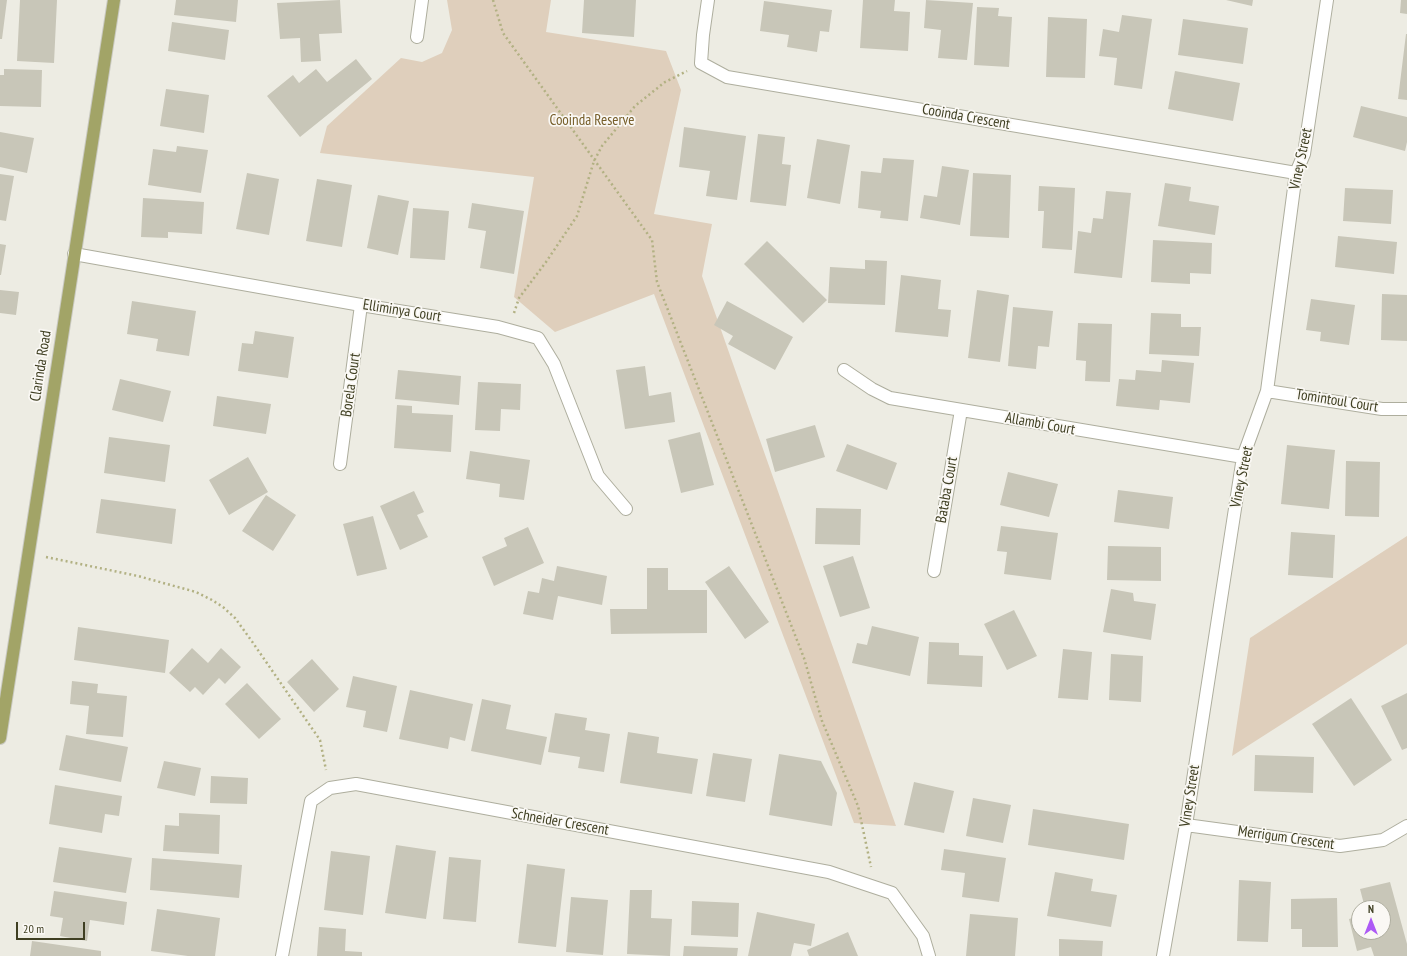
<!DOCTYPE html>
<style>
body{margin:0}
#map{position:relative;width:1407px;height:956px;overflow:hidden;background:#edece3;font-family:"PT Sans Narrow",sans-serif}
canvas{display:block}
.north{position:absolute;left:1351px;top:900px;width:40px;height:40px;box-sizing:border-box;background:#faf8f4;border:1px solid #afaea0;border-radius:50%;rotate:0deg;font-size:11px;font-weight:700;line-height:16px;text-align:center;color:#3f3f22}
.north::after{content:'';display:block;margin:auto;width:14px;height:18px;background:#ad5af5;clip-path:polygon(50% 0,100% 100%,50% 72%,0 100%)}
.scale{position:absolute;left:16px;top:922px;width:69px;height:18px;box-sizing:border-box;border:2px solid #3f3f22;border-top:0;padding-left:5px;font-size:12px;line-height:14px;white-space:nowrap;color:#3f3f22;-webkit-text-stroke:3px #faf8f4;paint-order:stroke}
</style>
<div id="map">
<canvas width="1407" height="956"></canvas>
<div class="north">N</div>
<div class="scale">20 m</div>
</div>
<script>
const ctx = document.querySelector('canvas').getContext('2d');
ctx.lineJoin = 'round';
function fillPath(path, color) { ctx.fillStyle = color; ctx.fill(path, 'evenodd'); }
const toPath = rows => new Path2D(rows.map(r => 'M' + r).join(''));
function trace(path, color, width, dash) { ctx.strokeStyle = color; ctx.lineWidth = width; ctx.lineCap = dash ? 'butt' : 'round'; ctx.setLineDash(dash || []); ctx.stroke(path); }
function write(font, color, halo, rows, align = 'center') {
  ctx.font = font + ' "PT Sans Narrow",sans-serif'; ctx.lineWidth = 3.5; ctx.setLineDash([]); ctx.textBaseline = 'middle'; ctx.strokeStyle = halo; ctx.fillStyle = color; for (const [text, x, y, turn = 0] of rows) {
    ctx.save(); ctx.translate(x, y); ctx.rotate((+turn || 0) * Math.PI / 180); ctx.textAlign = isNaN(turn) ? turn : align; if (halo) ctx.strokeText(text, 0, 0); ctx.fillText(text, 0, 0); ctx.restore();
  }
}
fillPath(toPath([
 [447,0,551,0,546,32,666,51,681,90,654,214,712,224,702,276,896,826,854,823,654,294,555,332,514,297,534,177,320,153,327,126,401,58,422,62,442,53,452,30],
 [1407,536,1407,644,1232,756,1250,638]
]), '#dfcfbc');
fillPath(toPath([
 [0,0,7,0,2,39,0,39],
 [20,0,57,0,54,63,17,61],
 [176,0,238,0,236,22,174,15],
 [340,0,342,33,319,34,321,61,301,62,300,38,280,39,277,3],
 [584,0,636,0,634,37,582,33],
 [863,0,895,0,894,11,910,12,908,51,860,48],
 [926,0,973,3,967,60,938,58,941,30,924,28],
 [1226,0,1253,0,1252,6],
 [1401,0,1407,0,1407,14,1400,13],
 [764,1,832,10,829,32,820,31,817,52,787,47,789,35,760,31],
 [977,7,999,8,998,16,1012,17,1009,67,974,65],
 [1122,15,1152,19,1142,89,1114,85,1117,58,1099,56,1103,29,1119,32],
 [1048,17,1087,19,1085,78,1046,77],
 [1183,19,1248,28,1243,64,1178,55],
 [172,22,229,30,225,60,168,51],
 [1406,34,1407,34,1407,100,1398,99],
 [356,59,372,79,300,137,267,96,293,75,299,83,316,69,327,82],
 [4,69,42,70,41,107,0,106,0,75,4,75],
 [1175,71,1240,83,1233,121,1168,109],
 [166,89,209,95,204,133,160,126],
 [1361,106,1407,117,1407,142,1405,151,1353,137],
 [684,127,746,136,737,200,706,196,710,171,679,167],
 [0,132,34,138,27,173,0,167],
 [758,134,785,137,782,164,791,165,786,206,750,202],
 [817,139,850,145,840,204,807,198],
 [177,146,208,150,201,193,148,185,153,149,176,152],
 [883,158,914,160,908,221,880,218,881,211,858,208,861,171,881,173],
 [942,166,969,170,960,225,920,218,924,195,937,197],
 [247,173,279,179,269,235,236,229],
 [973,173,1011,175,1009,238,970,236],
 [0,174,14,176,6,221,0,220],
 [317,179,352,185,342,247,306,241],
 [1165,183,1191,187,1189,201,1219,206,1215,235,1158,226],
 [1039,186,1075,188,1072,250,1042,248,1044,211,1038,211],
 [1345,188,1393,190,1391,224,1343,221],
 [1106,191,1131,193,1122,278,1074,273,1078,231,1091,233,1093,218,1103,219],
 [378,195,409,201,398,255,367,248],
 [143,198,204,202,202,234,168,232,168,238,141,237],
 [472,203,524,211,514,274,480,268,486,231,468,228],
 [413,208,449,211,445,260,410,258],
 [1338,236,1397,242,1394,274,1335,267],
 [1153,240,1212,243,1211,274,1190,273,1190,284,1151,282],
 [767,241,827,300,803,323,744,264],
 [0,244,6,245,1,275,0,275],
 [865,260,887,261,885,305,828,303,830,267,865,269],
 [901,275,941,280,938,309,951,310,948,337,895,332],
 [0,290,19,292,16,315,0,313],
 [977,290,1009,295,1000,362,968,358],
 [1382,294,1407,295,1407,341,1381,340],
 [1311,299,1355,305,1349,345,1320,341,1321,332,1306,330],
 [132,301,196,311,189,356,156,351,158,339,127,334],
 [727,301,793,337,775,370,728,344,733,336,714,325],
 [1013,307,1053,311,1049,347,1038,346,1036,369,1008,366],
 [1151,313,1181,314,1181,327,1201,327,1199,356,1149,354],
 [1078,323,1112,324,1110,382,1085,381,1086,361,1076,360],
 [255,331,294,337,288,378,238,371,242,343,253,344],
 [1162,360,1194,363,1190,403,1160,400,1159,410,1116,406,1119,379,1135,380,1136,370,1161,372],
 [645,366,649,396,671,392,675,422,625,429,616,370],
 [398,370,461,376,459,405,395,399],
 [120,379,171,391,163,422,112,410],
 [478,382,521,384,520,410,501,409,500,431,475,430],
 [217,396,271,404,266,434,213,426],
 [397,405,412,406,412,413,453,415,451,452,394,448],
 [815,425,825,457,775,472,766,439],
 [700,432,714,485,681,493,668,440],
 [109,437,170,445,165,482,104,473],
 [847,444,897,463,887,490,836,471],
 [1287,445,1335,450,1329,509,1281,504],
 [470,451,530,460,524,500,499,497,500,484,466,479],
 [248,457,268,492,229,515,209,480],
 [1346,461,1380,462,1379,517,1345,516],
 [1008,472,1058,484,1049,517,1000,505],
 [1118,490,1173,497,1169,529,1114,522],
 [414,491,424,512,417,515,428,537,400,550,380,506],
 [266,495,296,515,273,551,242,531],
 [101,499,176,509,172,544,96,533],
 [816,508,861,509,860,545,815,544],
 [373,516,387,569,357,576,343,524],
 [1001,526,1058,533,1051,580,1004,574,1007,552,997,551],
 [528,527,544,563,494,586,482,557,507,546,504,538],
 [1291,532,1335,535,1333,578,1288,575],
 [1108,546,1161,547,1161,581,1107,580],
 [853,556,870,608,840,617,823,566],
 [557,566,607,576,602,605,558,596,553,620,523,614,528,591,539,593,542,578,554,581],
 [729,566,769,622,745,639,705,582],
 [647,568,668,568,668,590,707,590,707,633,611,634,610,609,647,609],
 [1111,589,1133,593,1134,601,1156,604,1151,640,1103,632],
 [1014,610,1037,656,1007,670,984,624],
 [872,626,919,637,910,676,852,663,857,643,867,645],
 [78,627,169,640,165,673,74,660],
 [929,642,959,643,959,655,983,656,982,687,927,684],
 [192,648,208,663,221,648,241,667,225,684,219,678,203,695,195,687,190,692,169,673],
 [1063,649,1092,652,1088,700,1058,698],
 [1111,654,1143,656,1141,702,1109,700],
 [312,659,339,689,314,712,287,682],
 [353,676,397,686,387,732,363,727,366,711,346,707],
 [72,681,98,684,97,693,127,696,123,737,86,734,89,706,70,704],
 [247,683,281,719,259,739,225,704],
 [410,690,473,704,465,741,450,737,448,749,399,739],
 [1407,693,1407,748,1402,750,1381,706],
 [1351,698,1392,760,1354,786,1312,724],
 [482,699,511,705,506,729,547,737,541,765,471,751],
 [555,713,587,718,585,730,610,734,604,772,578,768,580,757,548,752],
 [628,732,659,737,657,753,698,759,692,794,620,783],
 [66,735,128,747,121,782,59,770],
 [713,753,752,759,745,802,706,796],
 [779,754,821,761,837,793,832,826,769,815],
 [1255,755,1314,757,1313,793,1254,791],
 [164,761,201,768,195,796,157,788],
 [211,776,248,778,247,804,210,803],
 [914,782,954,791,944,833,904,825],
 [55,785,122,796,119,816,105,814,102,833,49,824],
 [973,798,1011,805,1003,843,966,836],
 [1033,809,1129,824,1124,860,1028,845],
 [179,813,220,815,219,854,163,851,165,825,179,826],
 [396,845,436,851,426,919,385,913],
 [59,847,132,858,126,893,53,882],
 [944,849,1006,858,999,902,962,897,965,873,941,870],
 [331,851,370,856,363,915,324,910],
 [449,857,481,860,476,922,443,919],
 [152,858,242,865,239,898,150,890],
 [527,864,565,869,556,947,518,943],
 [1055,872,1093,879,1091,891,1117,895,1111,927,1047,916],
 [1239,880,1271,882,1268,942,1237,941],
 [1390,882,1407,944,1407,956,1374,956,1371,947,1357,951,1349,919,1359,916,1359,932,1383,932,1383,908,1365,908,1360,889],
 [630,890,652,890,651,918,672,919,670,956,627,954],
 [54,891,127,902,124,925,90,920,87,941,60,936,63,918,50,916],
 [571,897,608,900,603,955,566,952],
 [1337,898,1338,947,1302,947,1302,929,1291,929,1291,899],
 [692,901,739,903,738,937,691,935],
 [157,909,220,918,215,956,188,956,151,951],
 [757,912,815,924,811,946,794,943,791,956,748,956],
 [970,914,1018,918,1015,956,966,956],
 [319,927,346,929,345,951,362,952,362,956,317,956],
 [848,932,858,956,809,956,807,950],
 [1059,939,1103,941,1102,956,1059,956],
 [32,941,101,951,101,956,30,956],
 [684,946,738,948,737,956,683,956]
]), '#c8c6b8');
const minor = toPath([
 [708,0,703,35,701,63,727,77,1296,173],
 [417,37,422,0],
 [74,254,361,305,498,327,538,338,554,364,598,476,626,509],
 [844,370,872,389,890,398,1243,457],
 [1267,391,1382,409,1407,409],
 [340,464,361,305],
 [934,571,961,410],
 [1186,825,1340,846,1383,840,1407,826],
 [282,956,311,801,330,788,356,784,829,872,892,893,923,936,929,956],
 [1163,956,1186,825,1243,457,1267,391,1296,173,1304,154,1327,0]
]);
const major = toPath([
 [0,738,114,0]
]);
trace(minor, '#aeae9e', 14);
trace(major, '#c9c9c1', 14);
trace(toPath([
 [493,0,503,33,652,240,657,282,804,658,822,721,858,806,871,867],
 [514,313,519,298,546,262,577,216,594,161,602,146,635,106,665,82,687,71],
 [46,557,138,576,196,592,212,600,223,607,235,618,251,640,320,740,326,770]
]), '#b2b183', 2.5, [2, 3]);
trace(minor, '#fff', 12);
trace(major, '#a2a467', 12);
write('15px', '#3f3f22', '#faf8f4', [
 ["Cooinda Crescent",966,117,10],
 ["Viney Street",1301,159,-78],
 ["Elliminya Court",402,311,9],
 ["Clarinda Road",41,366,-81],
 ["Borela Court",351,385,-82],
 ["Tomintoul Court",1337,401,9],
 ["Allambi Court",1040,424,10],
 ["Viney Street",1242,477,-78],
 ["Bataba Court",947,490,-80],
 ["Viney Street",1190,796,-81],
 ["Schneider Crescent",560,822,10],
 ["Merrigum Crescent",1286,838,8]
]);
write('15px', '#775f2b', '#faf8f4', [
 ["Cooinda Reserve",592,121]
]);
</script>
